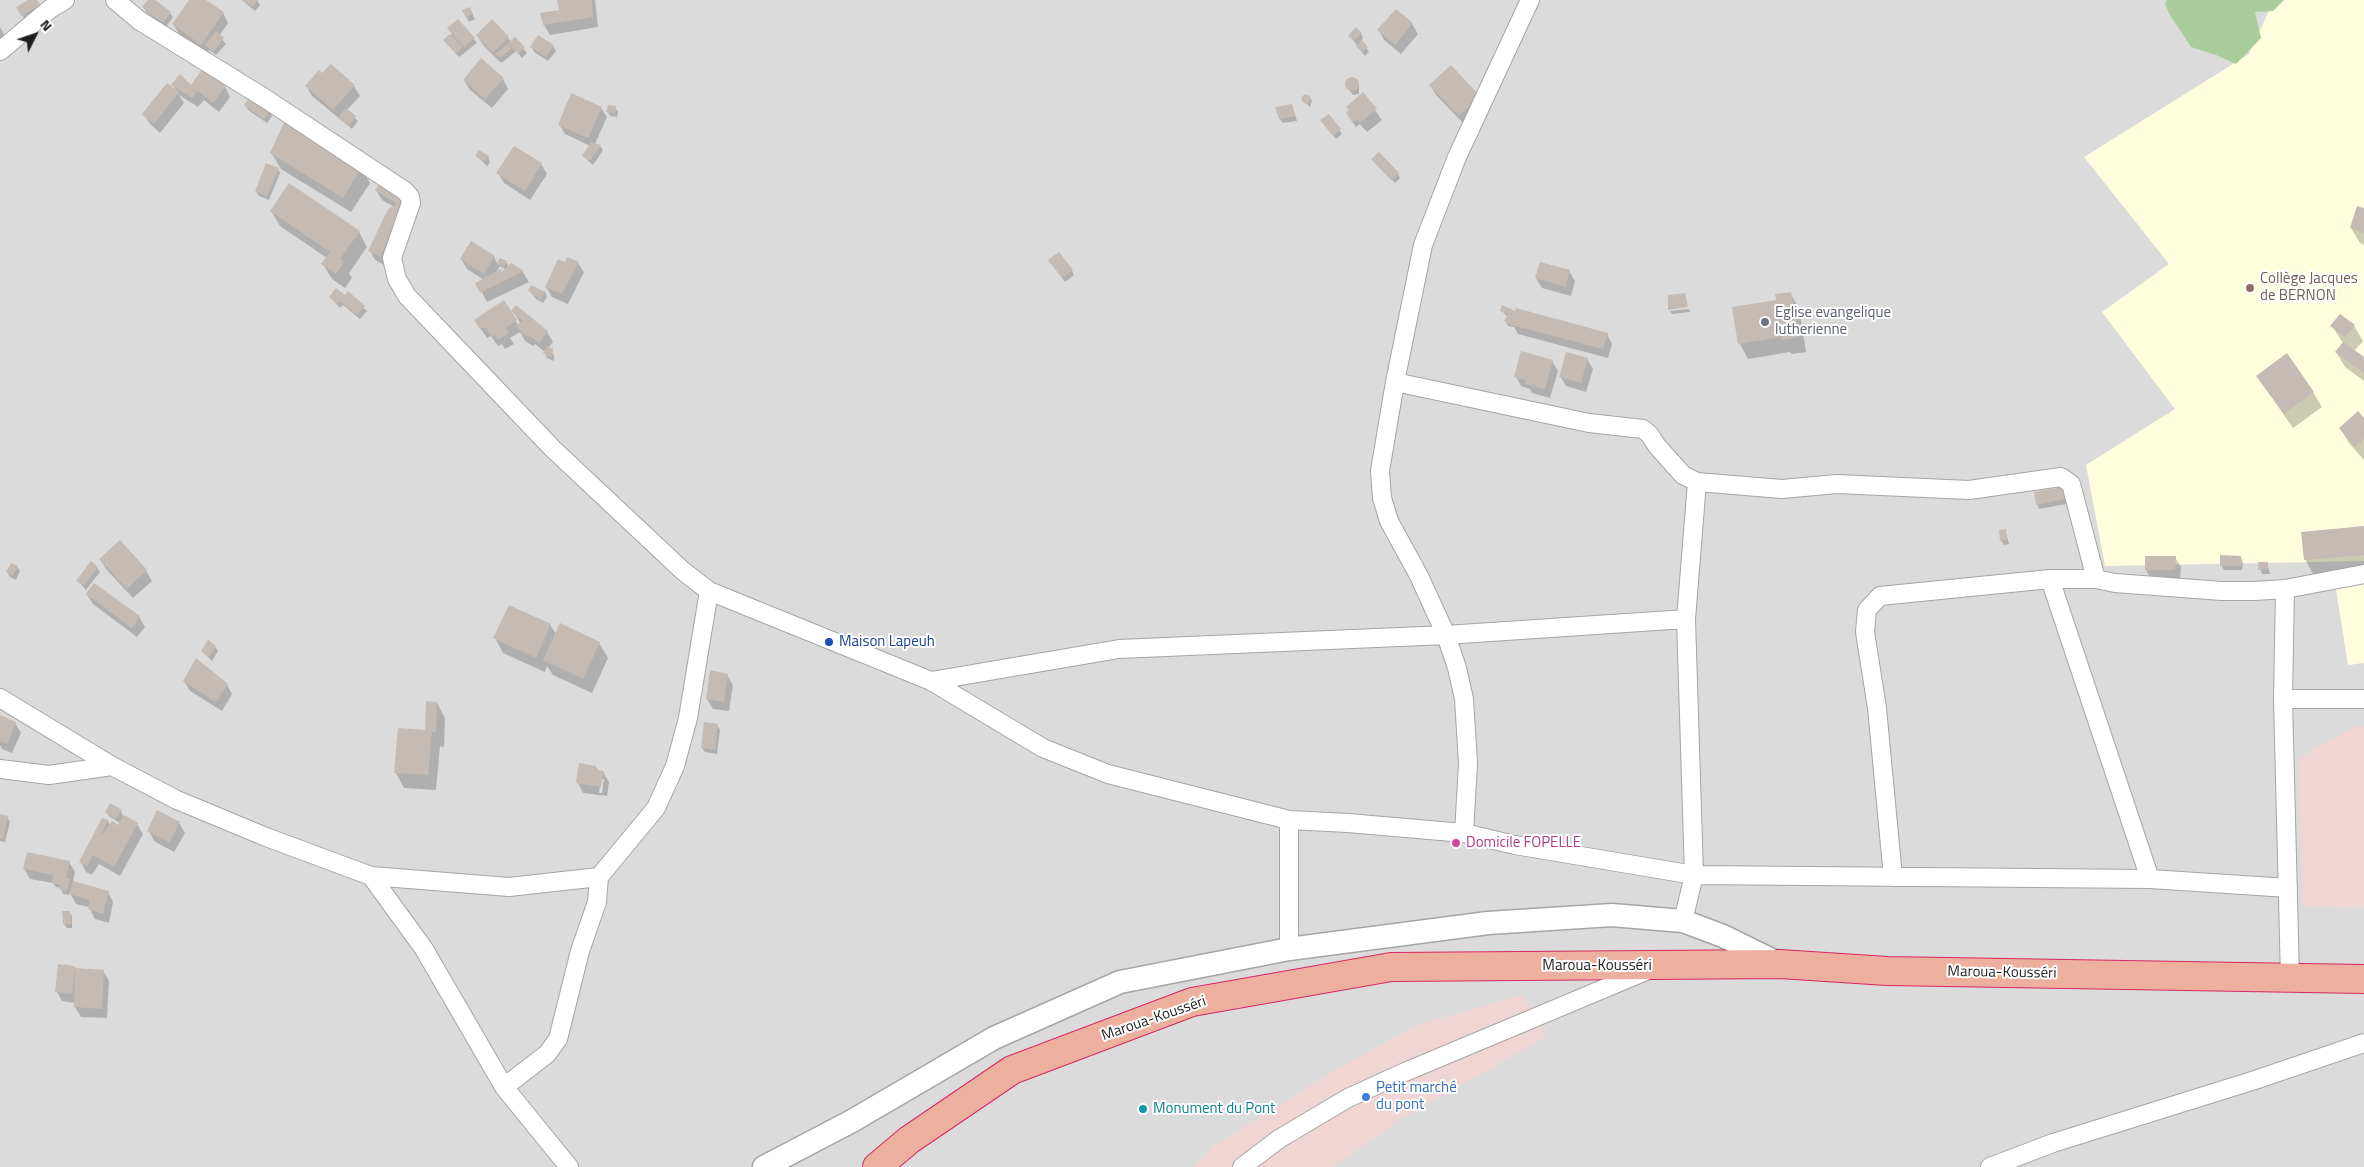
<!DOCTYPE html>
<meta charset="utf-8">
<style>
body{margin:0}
#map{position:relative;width:2364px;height:1167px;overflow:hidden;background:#efebe4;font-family:"Titillium Web",sans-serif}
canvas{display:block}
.north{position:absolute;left:10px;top:10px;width:50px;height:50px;-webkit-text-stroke:4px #fff;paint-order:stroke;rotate:49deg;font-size:14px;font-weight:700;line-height:20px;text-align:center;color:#1e1e1e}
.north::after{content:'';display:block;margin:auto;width:18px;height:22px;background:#1e1e1e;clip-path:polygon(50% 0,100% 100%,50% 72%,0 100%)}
</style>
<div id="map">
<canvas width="2364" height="1167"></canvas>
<div class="north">N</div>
</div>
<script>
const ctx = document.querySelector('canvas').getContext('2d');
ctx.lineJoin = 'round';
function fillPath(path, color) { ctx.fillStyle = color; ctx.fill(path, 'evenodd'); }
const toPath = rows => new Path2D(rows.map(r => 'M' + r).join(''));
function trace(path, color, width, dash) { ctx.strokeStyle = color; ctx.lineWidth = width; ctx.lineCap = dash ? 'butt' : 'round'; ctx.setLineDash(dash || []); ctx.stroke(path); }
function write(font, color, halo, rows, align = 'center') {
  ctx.font = font + ' "Titillium Web",sans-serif'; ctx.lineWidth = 4; ctx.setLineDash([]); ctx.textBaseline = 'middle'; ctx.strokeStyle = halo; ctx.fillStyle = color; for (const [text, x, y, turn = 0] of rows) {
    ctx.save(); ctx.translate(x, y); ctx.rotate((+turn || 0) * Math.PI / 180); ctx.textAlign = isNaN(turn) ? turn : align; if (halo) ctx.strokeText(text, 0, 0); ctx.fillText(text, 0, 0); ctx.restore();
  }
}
fillPath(toPath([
 [0,0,2364,0,2364,1167,0,1167]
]), '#dcdbdb');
fillPath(toPath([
 [2364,726,2364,908,2303,906,2299,758,2355,727],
 [1523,995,1546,1037,1399,1120,1334,1167,1194,1167,1215,1145,1329,1074,1414,1026]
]), '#efd5d4');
fillPath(toPath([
 [2274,0,2364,0,2364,561,2105,566,2086,465,2175,409,2102,312,2169,264,2084,157,2249,54],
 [2364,579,2364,663,2348,665,2335,583]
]), '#fefede');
fillPath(toPath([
 [2167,0,2284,0,2273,11,2255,12,2261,38,2236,64,2216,55,2191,47,2170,15,2165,4]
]), '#a9cd9a');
fillPath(toPath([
 [30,0,36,0,42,10,25,20,18,7],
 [149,0,153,0,170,13,173,17,166,27,146,12,144,7],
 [191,0,204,0,223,13,228,23,219,36,226,44,216,55,209,50,207,54,179,34,173,24],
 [242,0,257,0,260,5,255,11],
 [559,0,595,0,598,27,550,35,544,25,542,14,560,11],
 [469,8,475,19,469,22,464,11],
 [1396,11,1412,24,1418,34,1401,54,1384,40,1379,30],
 [458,21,477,43,459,57,445,40,452,34,449,29],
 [0,27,6,38,0,42],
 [1361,33,1363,38,1361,41,1369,52,1365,56,1350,36],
 [477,35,508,38,511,42,515,39,527,53,522,58,516,51,503,62,500,62,483,45],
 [553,46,556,51,548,61,534,52,532,47],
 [1350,78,1356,81,1359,86,1359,94,1353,95,1349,90,1346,85],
 [503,79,508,89,492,108,470,90,464,80],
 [173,85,225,87,230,97,219,112,204,100,198,107,179,95,184,103,160,133,150,124,144,114,177,92],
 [354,86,360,96,347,110,358,121,352,129,312,96,307,87],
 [1431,86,1485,107,1465,125,1436,95],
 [1363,94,1382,120,1367,132,1360,124,1356,127,1350,118],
 [1304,96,1309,96,1312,101,1310,107,1303,100],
 [250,98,269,112,272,116,267,123,248,110,245,105],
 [1292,105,1297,121,1283,123,1280,119],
 [601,108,607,117,595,144,600,146,603,150,593,165,583,156,590,146,565,134,559,124],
 [615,108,618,112,617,117,610,116,608,112],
 [1329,116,1342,134,1336,139,1325,125],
 [272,154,361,168,370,183,351,212,281,169],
 [477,156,488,157,490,162,487,166],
 [1373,159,1398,174,1400,178,1395,183],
 [541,164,547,174,530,200,504,183,498,173],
 [278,169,280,173,269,200,259,196,256,191],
 [376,190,407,199,386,266,375,260,370,250,394,207,382,200],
 [2364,209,2364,245,2360,243,2351,228],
 [271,211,359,232,367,247,349,273,352,278,345,288,332,279,323,264,327,258,280,226],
 [494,257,498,265,501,260,506,262,509,267,511,265,523,272,529,282,487,302,477,283,484,280,467,269,461,259],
 [500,266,506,270,502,274,495,274],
 [578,263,584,272,568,304,552,297,546,287,565,264],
 [1053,264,1072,271,1074,275,1065,282],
 [1569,271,1575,281,1571,296,1542,288,1536,278],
 [529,290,545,292,547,297,543,303,536,299],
 [348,293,367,311,360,319,343,305,340,308,330,297,345,297],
 [1790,293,1799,308,1806,352,1792,354,1790,352,1748,359,1740,344,1734,308,1778,301],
 [1689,309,1690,312,1672,314,1670,311],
 [513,311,547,332,553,342,548,348,554,355,554,361,547,358,545,352,535,344,533,346,525,341,520,332,510,338,514,344,505,349,502,344,498,346,491,336,487,338,475,320,515,320,518,325,521,324],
 [1502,311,1607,334,1612,344,1608,358,1518,334,1514,327,1508,326,1506,321,1508,317],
 [2332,326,2354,326,2363,341,2354,351,2364,358,2364,381,2345,367,2336,352,2343,343],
 [1587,359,1593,369,1586,392,1566,386,1560,376],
 [1552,361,1558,371,1550,398,1532,393,1530,389,1521,386,1516,376],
 [2257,376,2313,392,2322,407,2293,428],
 [2364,420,2364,460,2349,443,2340,428],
 [2062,489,2066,504,2039,509,2037,504],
 [2364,527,2364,570,2313,574,2305,559],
 [2005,530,2009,544,2004,545,2001,540],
 [120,542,146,571,152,581,133,598,106,569,100,559],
 [2175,557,2181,567,2180,580,2152,580,2146,570],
 [2240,557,2243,561,2242,570,2224,570,2221,565],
 [2259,563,2267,563,2270,574,2262,574],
 [17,567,20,571,16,580,10,577,7,572],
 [97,568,100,572,86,590,78,581],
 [87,595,139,617,145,627,137,637,93,604],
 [550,625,556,634,599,643,608,658,592,693,553,675,547,666,545,672,503,653,495,638],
 [215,647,218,651,212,661,202,651],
 [727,675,733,685,729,711,713,709,707,699],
 [184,681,227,685,232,694,222,711,190,691],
 [437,703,445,718,444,747,440,746,436,790,404,788,396,773,426,731],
 [0,716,15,723,21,733,12,753,2,749,0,745],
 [717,725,720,730,717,754,705,752,702,748],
 [596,767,598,771,603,772,609,782,607,796,583,793,578,783],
 [601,779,604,779,602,793,599,793],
 [121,811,123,816,137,824,143,834,120,876,99,864,92,875,86,872,81,862,102,819,108,821,110,826,118,827,120,823,109,816,106,812],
 [0,815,7,817,10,822,5,842,0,841],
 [179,823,185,833,174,852,154,841,149,831],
 [69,862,75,872,73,882,108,892,113,902,109,923,95,919,89,907,76,904,70,893,69,895,63,894,61,888,56,887,53,883,30,879,24,869],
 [69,912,72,916,72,928,67,928,64,924],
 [75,967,76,969,103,971,109,981,107,1018,81,1017,75,1007,75,1003,62,1001,57,992]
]), '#0003');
fillPath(toPath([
 [28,0,37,0,40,5,21,16,16,7],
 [148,0,155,0,171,12,163,23,142,7],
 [189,0,206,0,224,12,201,45,172,24],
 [243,0,258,0,252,7],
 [557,0,592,0,593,17,543,25,540,13,559,10],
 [470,7,473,14,466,18,462,10],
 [1396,9,1413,23,1395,45,1377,30],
 [458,19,475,38,464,47,447,28],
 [492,19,509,37,493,53,476,35],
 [1356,27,1362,33,1354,41,1348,36],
 [216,31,224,38,213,52,205,45],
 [450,34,463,47,456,54,443,40],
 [538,35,554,45,546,57,530,47],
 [515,37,525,47,518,54,508,43],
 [1362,40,1368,47,1362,52,1356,46],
 [508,44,512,48,500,58,495,54],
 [481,58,504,78,485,99,463,80],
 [331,64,355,85,333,110,305,86,319,70,322,73],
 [1451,65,1480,96,1459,116,1429,85],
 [203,68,226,86,213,103,198,91,192,98,171,85,180,74,191,85],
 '1345 84a7 7 0 1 1 14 0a7 7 0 1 1-14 0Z',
 [167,83,179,92,154,124,142,114],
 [1363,92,1377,109,1360,123,1357,120,1353,123,1346,113,1349,110,1346,107],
 [571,93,602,107,588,138,558,125],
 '1301.5 99a4.5 4.5 0 1 1 9 0a4.5 4.5 0 1 1-9 0Z',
 [250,96,270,111,264,120,244,105],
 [1292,104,1295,116,1279,119,1275,107],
 [608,105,616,106,615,113,606,112],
 [346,108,356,116,349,126,338,118],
 [1329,114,1341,129,1333,136,1320,120],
 [285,120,362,167,343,198,270,153],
 [591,142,601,145,590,161,582,156],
 [514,146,542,163,525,191,496,173],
 [479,150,489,156,485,162,475,156],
 [1379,152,1399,173,1391,180,1371,159],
 [266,163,279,168,267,196,255,191],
 [381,181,408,198,380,257,368,251,388,209,397,204,375,190],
 [289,183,360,231,340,259,344,262,336,274,321,264,330,252,270,211],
 [2357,206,2364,208,2364,233,2350,228],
 [471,241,495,256,484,274,460,259],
 [1059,252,1073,270,1062,278,1048,260],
 [567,257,579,262,562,294,545,287,558,259,565,262],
 [500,258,507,261,504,267,497,263],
 [1540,262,1570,270,1566,287,1535,278],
 [511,263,524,271,480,293,475,283,501,269,502,272],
 [531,285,545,292,540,300,528,290],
 [336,288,345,295,348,291,365,306,357,315,340,301,337,304,329,297],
 [1791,292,1799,337,1782,340,1781,337,1738,344,1732,307,1776,300,1775,294],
 [1685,293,1688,307,1668,310,1668,295],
 [504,300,517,320,506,328,509,333,498,340,495,335,492,337,484,327,480,329,474,320],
 [516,305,548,331,539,343,529,335,527,337,515,326,523,321,511,311],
 [1502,305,1515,311,1516,308,1608,333,1603,349,1511,325,1504,321,1508,314,1500,311],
 [2340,314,2355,325,2345,337,2330,326],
 [2343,342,2364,357,2364,373,2335,352],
 [547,346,553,349,552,358,543,353],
 [1521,351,1553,360,1545,389,1525,384,1526,380,1514,377],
 [1566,352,1588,358,1581,383,1559,377],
 [2287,353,2314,392,2284,414,2256,376],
 [2358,411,2364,418,2364,439,2355,447,2339,428],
 [2062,487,2065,499,2036,505,2034,492],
 [2364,526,2364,555,2304,560,2301,532],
 [2006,529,2007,540,2000,541,1999,530],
 [120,540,147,570,127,589,99,559],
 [2220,555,2241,556,2241,566,2220,566],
 [2145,556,2176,556,2175,570,2145,570],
 [91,561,98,567,84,586,76,581],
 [2258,562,2268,562,2268,569,2258,570],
 [11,563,18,566,13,576,6,572],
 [94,583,140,616,132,628,86,594],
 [509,605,551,624,536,658,493,638],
 [560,623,600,642,583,679,543,660],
 [208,640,216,646,209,657,201,651],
 [196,658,228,684,216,702,183,681],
 [710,670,728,674,724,702,706,699],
 [426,701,437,702,436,732,432,732,428,775,394,773,398,728,425,730],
 [0,715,16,722,7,744,0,741],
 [704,722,718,724,715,750,701,748],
 [579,763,596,766,596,770,604,771,601,787,576,783],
 [110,803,122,810,116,819,105,812],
 [157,810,180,822,169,843,147,831],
 [0,814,8,816,3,839,0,838],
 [124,815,138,823,114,867,93,855,87,866,79,862,102,818,108,820,102,833,103,834,112,821,118,825],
 [27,852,70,861,66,878,70,879,67,891,59,889,60,885,52,883,53,875,23,869],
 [73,881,109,891,103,914,88,909,90,900,69,894],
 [62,911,70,911,71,924,63,924],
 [58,964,75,966,72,994,55,992],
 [75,968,104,970,102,1009,74,1007]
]), '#c3bbb4');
const minor = toPath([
 [115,0,140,21,266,99,405,191,410,197,411,203,392,258,397,279,407,296,553,449,683,571,709,591,931,681,1043,748,1108,774,1289,820,1348,823,1464,833,1515,845,1694,875,1683,921],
 [0,51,50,9,65,0],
 [1395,382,1589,423,1643,429,1650,435,1657,446,1683,475,1697,482,1782,489,1837,484,1969,490,2061,477,2071,484,2096,579],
 [1697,482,1686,619,1694,875,2150,879,2288,888],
 [2050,579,2150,879],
 [2285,589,2283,699,2290,978],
 [931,681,1119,649,1446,635,1686,619],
 [0,698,112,766,177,800,266,837,371,876,424,949,504,1087,569,1167],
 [2283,699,2364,699],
 [0,769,49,775,112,766],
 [1464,833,1468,763,1464,699,1457,668,1446,635,1419,576,1389,521,1382,498,1380,471,1395,382,1423,245,1457,157,1530,0],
 [371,876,509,887,599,877],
 [1893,877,1877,708,1865,632,1867,610,1880,596,2050,579,2096,579,2115,583,2222,591,2254,591,2285,589,2364,574],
 [1289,949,1289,820],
 [504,1087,547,1054,558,1039,580,951,597,902,599,877,656,808,675,766,688,718,709,591],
 [1242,1167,1279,1139,1348,1098,1405,1072,1646,971],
 [1990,1167,2053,1143,2255,1080,2364,1043]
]);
const tertiary = toPath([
 [764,1167,852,1121,994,1038,1120,982,1289,949,1488,923,1612,915,1683,921,1723,936,1780,964]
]);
const trunk = toPath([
 [877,1167,909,1140,1012,1070,1192,1002,1391,967,1780,964,1887,971,2364,979]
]);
trace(minor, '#a5a5a5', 20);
trace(tertiary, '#a5a5a5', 25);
trace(trunk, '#d62864', 30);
trace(minor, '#fff', 18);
trace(tertiary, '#fff', 22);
trace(trunk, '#eeb09e', 28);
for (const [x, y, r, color] of [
 [2250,288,5,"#8d6e63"],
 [1765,322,5,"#6b7280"],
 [829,642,5,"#1a4fb4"],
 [1456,843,5,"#d1479c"],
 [1366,1097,5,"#3f7fe0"],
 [1143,1109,5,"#0f9aa8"]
]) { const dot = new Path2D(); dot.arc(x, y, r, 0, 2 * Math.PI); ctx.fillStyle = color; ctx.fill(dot); trace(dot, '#fff', 2); }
write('15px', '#785e54', '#fff', [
 ["Collège Jacques",2260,279],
 ["de BERNON",2260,296]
], 'left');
write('15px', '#5b616d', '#fff', [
 ["Eglise evangelique",1775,313],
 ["lutherienne",1775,330]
], 'left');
write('15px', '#164399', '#fff', [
 ["Maison Lapeuh",839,642]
], 'left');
write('15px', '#b23c85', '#fff', [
 ["Domicile FOPELLE",1466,843]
], 'left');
write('15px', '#1e1e1e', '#fff', [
 ["Maroua-Kousséri",1597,966],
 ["Maroua-Kousséri",2002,973,1],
 ["Maroua-Kousséri",1154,1019,-19]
]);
write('15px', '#366cbe', '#fff', [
 ["Petit marché",1376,1088],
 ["du pont",1376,1105]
], 'left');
write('15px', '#0d838f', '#fff', [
 ["Monument du Pont",1153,1109]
], 'left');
</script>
